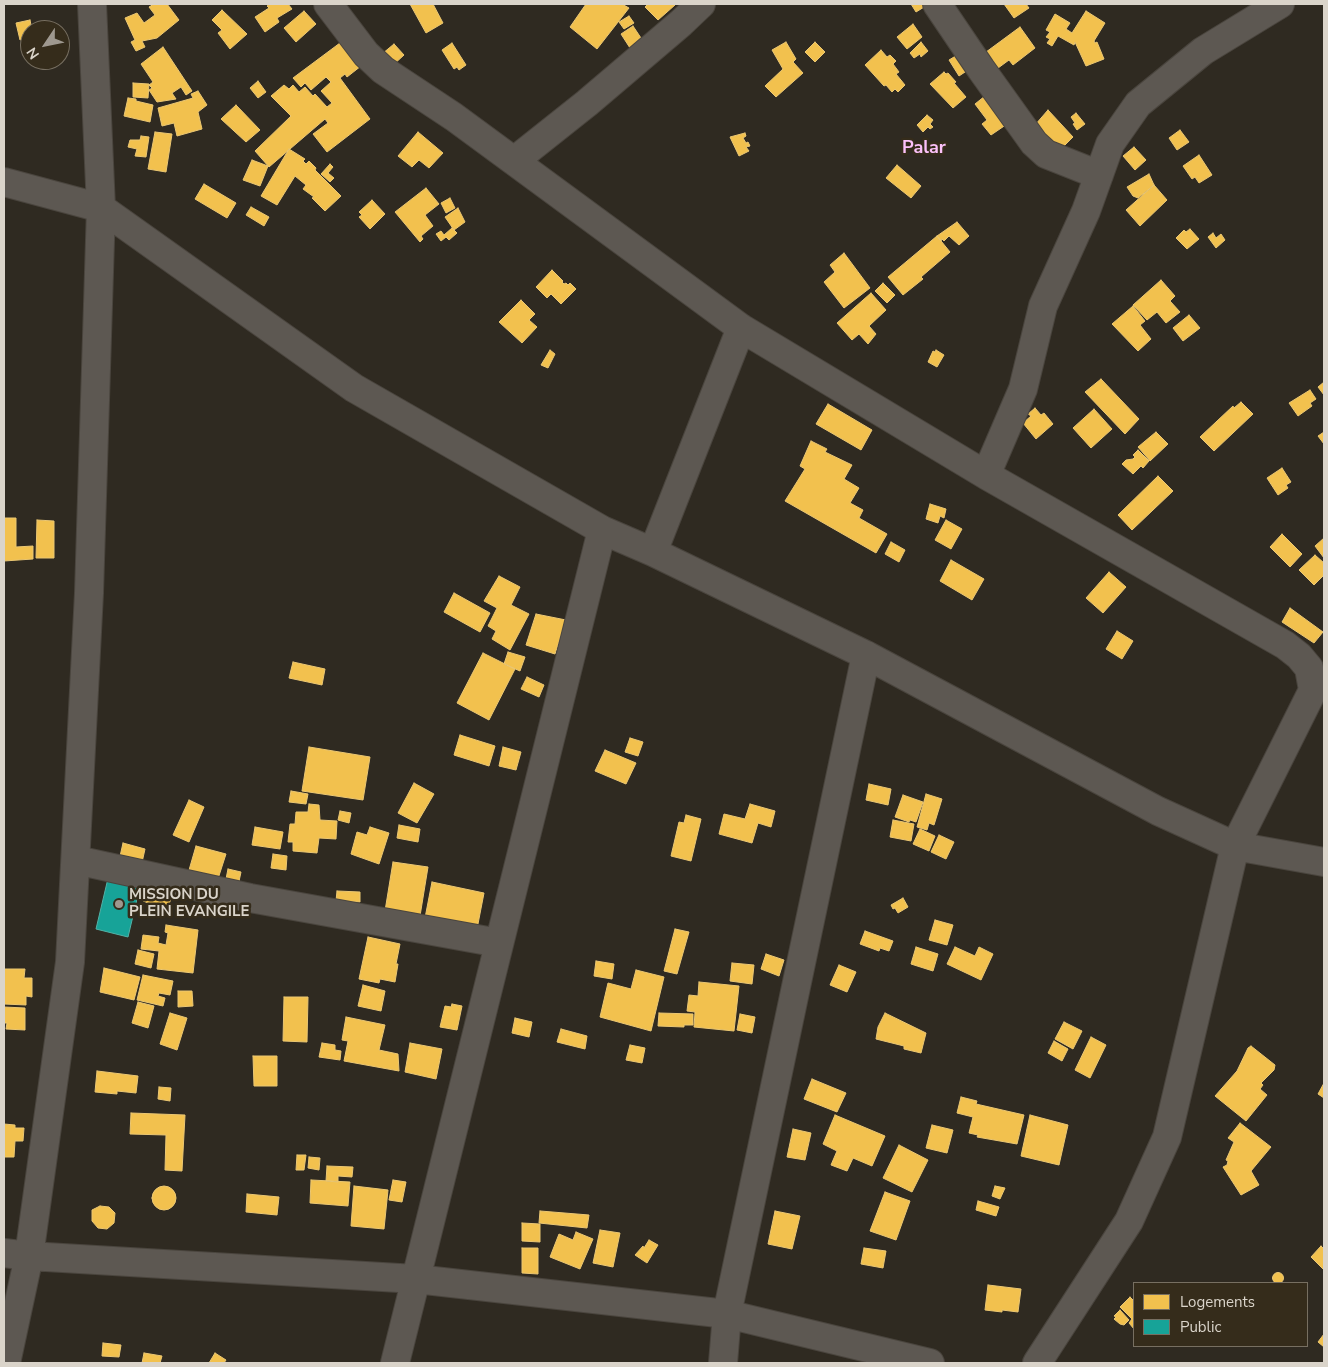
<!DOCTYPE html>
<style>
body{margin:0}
#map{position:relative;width:1328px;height:1367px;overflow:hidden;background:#2f2a21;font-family:"Nunito Sans",sans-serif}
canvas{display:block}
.frame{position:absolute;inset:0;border:5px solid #dad4ca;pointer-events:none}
.legend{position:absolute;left:1133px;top:1282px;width:175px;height:65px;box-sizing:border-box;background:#352c1b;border:1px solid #776f61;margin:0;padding:6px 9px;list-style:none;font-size:15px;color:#dad4ca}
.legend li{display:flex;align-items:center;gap:10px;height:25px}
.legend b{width:25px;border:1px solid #776f61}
.north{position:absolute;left:20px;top:20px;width:50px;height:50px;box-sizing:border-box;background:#352c1b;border:1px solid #776f61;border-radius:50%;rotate:236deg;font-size:14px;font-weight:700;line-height:20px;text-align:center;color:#dad4ca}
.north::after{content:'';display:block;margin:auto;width:18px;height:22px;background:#9e988f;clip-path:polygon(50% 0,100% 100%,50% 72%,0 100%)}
</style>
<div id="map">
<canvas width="1328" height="1367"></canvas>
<div class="frame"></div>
<ul class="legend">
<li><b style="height:14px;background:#f2c14e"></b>Logements</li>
<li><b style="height:14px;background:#17a398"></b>Public</li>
</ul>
<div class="north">N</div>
</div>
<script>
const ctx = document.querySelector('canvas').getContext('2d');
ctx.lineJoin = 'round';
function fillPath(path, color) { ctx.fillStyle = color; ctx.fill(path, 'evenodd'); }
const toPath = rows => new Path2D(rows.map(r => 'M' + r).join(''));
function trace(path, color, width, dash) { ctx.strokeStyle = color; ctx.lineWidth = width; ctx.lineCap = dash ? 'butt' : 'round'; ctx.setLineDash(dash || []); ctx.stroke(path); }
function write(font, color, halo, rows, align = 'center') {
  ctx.font = font + ' "Nunito Sans",sans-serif'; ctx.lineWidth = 5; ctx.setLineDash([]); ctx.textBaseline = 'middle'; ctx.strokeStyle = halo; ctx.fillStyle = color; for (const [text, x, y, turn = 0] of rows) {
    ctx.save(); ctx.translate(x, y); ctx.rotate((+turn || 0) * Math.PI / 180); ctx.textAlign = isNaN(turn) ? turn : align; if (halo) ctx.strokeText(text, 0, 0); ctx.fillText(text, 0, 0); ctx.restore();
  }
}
const homes = toPath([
 [154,4,167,4,179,20,157,38,142,41,145,47,136,51,131,42,135,40,125,18,137,13,144,23,155,15,149,7,154,4],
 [270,4,288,4,292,9,277,18,279,22,265,32,255,17,269,8,267,6,270,4],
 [410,4,433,4,443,23,426,33,410,4],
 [586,4,622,4,629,8,597,49,570,27,586,4],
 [648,4,674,4,675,5,658,20,645,7,648,4],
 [911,4,929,4,916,12,911,4],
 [1004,4,1026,4,1029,8,1014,18,1004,4],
 [222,10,247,34,230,49,218,33,222,30,212,20,222,10],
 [304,11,316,24,296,42,284,28,304,11],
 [1086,11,1105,23,1094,41,1095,43,1097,42,1104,59,1086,66,1075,42,1074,45,1058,36,1052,46,1047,43,1050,39,1046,37,1050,32,1046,30,1055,14,1070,23,1066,29,1072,33,1086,11],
 [629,16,634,23,624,29,619,22,629,16],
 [30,20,32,30,30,30,30,37,20,40,16,23,30,20],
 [913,24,922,37,907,49,897,37,913,24],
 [633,26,641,38,636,42,637,44,630,48,621,34,633,26],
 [1020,27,1035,48,1013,65,1009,60,994,71,982,55,1020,27],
 [344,40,361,66,347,77,345,74,340,78,370,119,327,152,313,134,328,123,325,119,269,167,255,151,291,116,271,96,284,85,289,89,293,85,299,92,305,87,313,96,315,94,327,107,332,103,321,91,331,82,326,77,311,90,305,83,301,87,293,78,344,40],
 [786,42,796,59,793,62,803,73,776,97,765,86,783,69,772,50,786,42],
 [815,42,825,52,815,62,805,52,815,42],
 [921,42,928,51,921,57,920,54,914,58,910,53,921,42],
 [452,43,466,65,459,70,457,67,454,69,442,50,452,43],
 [394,44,404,55,392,66,382,54,394,44],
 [163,47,192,91,186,95,181,87,172,93,176,99,157,102,149,90,152,88,149,85,153,82,141,64,163,47],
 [881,50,887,57,890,55,896,61,893,64,899,72,896,74,905,85,898,92,895,89,892,92,886,85,884,86,865,65,881,50],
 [964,51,974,66,959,76,949,60,964,51],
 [944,72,946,74,948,73,956,82,954,83,966,97,953,108,930,84,944,72],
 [258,81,266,92,258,98,250,88,258,81],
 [133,83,149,84,148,98,133,97,133,83],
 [198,91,207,105,198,112,202,129,177,136,174,123,162,126,158,108,193,98,191,94,198,91],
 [990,92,1013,120,991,135,982,124,987,120,975,104,990,92],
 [128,98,136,99,136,101,153,105,150,122,124,116,128,98],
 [236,105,260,130,246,142,221,119,236,105],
 [1048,110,1073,137,1059,151,1035,125,1048,110],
 [1076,113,1085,124,1077,130,1073,124,1075,123,1071,117,1076,113],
 [927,115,933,120,930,124,933,127,930,129,928,127,923,132,917,125,927,115],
 [1180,130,1189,142,1177,150,1169,138,1180,130],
 [155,132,172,134,166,172,148,169,155,132],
 [418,132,443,153,429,168,419,160,412,167,398,156,418,132],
 [745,133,746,136,743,138,746,143,748,142,750,146,746,147,749,151,739,156,730,137,745,133],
 [141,136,149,137,146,157,135,156,137,149,128,147,130,140,140,140,141,136],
 [1134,147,1146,160,1135,170,1123,156,1134,147],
 [289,149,305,159,303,161,306,164,309,161,316,168,315,170,341,196,325,211,312,198,314,197,303,189,306,185,295,176,277,205,261,196,289,149],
 [1199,155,1212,175,1199,183,1195,177,1192,179,1183,166,1199,155],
 [252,160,268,166,260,186,243,180,252,160],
 [330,164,333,167,328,173,334,178,330,182,321,174,330,164],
 [897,165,921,186,911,198,886,178,897,165],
 [1149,174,1154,185,1138,198,1133,196,1127,187,1149,174],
 [204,184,236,203,227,218,195,199,204,184],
 [1154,185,1167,200,1140,226,1126,210,1154,185],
 [426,188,439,204,425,215,433,226,421,236,423,239,420,242,395,212,426,188],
 [450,198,455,208,446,213,441,203,450,198],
 [372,200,385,214,370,229,359,217,362,215,359,212,372,200],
 [251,207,269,217,264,226,246,215,251,207],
 [458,208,465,222,454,230,445,217,458,208],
 [957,222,969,236,959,245,949,236,944,241,942,239,941,241,937,236,957,222],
 [452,228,457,233,449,240,446,237,441,241,436,234,441,231,444,235,452,228],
 [1190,229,1199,239,1187,249,1176,238,1184,230,1186,232,1190,229],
 [1213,233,1216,238,1221,234,1225,240,1216,248,1208,237,1213,233],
 [937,236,950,252,921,277,923,279,903,295,888,277,937,236],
 [844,253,870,288,844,308,824,282,835,272,830,265,844,253],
 [552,270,563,281,562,282,564,284,566,283,568,285,570,283,576,289,561,304,551,294,547,298,536,287,552,270],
 [1161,280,1175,296,1170,301,1180,312,1166,323,1157,312,1147,320,1133,305,1161,280],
 [883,283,895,295,887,303,875,291,883,283],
 [871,293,886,310,869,326,876,334,868,344,859,334,852,340,837,323,871,293],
 [521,300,535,314,529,320,537,327,522,343,499,322,521,300],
 [1133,306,1145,321,1140,325,1151,339,1138,351,1112,324,1133,306],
 [1189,315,1200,328,1183,341,1173,328,1189,315],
 [550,350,555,354,548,368,541,365,550,350],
 [936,350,944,355,937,367,928,362,933,351,935,352,936,350],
 [1101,379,1139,419,1125,434,1085,392,1101,379],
 [1324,382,1324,395,1318,387,1324,382],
 [1310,390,1316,399,1310,403,1312,406,1298,416,1289,403,1310,390],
 [1241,402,1253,414,1214,451,1200,437,1233,406,1234,408,1241,402],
 [828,404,872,430,861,450,816,424,828,404],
 [1035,408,1041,415,1044,413,1053,424,1036,439,1023,423,1031,416,1028,414,1035,408],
 [1094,409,1112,429,1091,448,1073,428,1094,409],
 [1156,432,1168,444,1150,461,1138,447,1156,432],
 [1324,432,1324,444,1318,436,1324,432],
 [811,441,827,449,825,452,852,465,844,479,859,488,850,503,863,510,859,518,887,534,876,553,785,501,805,469,800,466,811,441],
 [1138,450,1149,461,1143,468,1141,466,1133,474,1122,464,1126,460,1133,459,1135,457,1133,455,1138,450],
 [1282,468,1291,482,1286,485,1288,488,1278,495,1267,478,1282,468],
 [1158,476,1173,491,1132,530,1118,515,1158,476],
 [930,504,946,509,944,518,940,516,938,523,926,519,930,504],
 [4,518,16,518,16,547,33,546,33,559,4,561,4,518],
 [37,520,54,521,54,558,36,558,37,520],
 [946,520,962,529,951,549,935,540,946,520],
 [1282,534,1302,554,1290,567,1270,547,1282,534],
 [1324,538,1324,558,1315,546,1324,538],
 [891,542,905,550,899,562,885,554,891,542],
 [1315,555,1324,563,1324,575,1314,585,1299,570,1315,555],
 [951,560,984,579,972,600,940,581,951,560],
 [1109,572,1126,587,1103,613,1086,598,1109,572],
 [499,576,520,587,511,605,529,614,510,650,492,639,496,631,488,626,497,608,484,601,499,576],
 [454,593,490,613,480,632,444,612,454,593],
 [1290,608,1323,632,1314,643,1282,622,1290,608],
 [536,614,566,620,555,654,526,645,536,614],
 [1117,631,1133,641,1122,659,1106,649,1117,631],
 [508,652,525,657,520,671,504,664,508,652],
 [483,653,515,669,489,720,457,703,483,653],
 [293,662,325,669,322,685,289,678,293,662],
 [527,677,544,685,539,697,521,689,527,677],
 [460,735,495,746,489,766,454,755,460,735],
 [630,738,643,742,638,756,625,752,630,738],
 [309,747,370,757,363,800,302,791,309,747],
 [503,747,521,752,516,770,499,766,503,747],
 [605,750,636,763,626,784,595,771,605,750],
 [414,783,434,794,417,823,398,813,414,783],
 [869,784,891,789,888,805,866,800,869,784],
 [291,791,308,794,306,804,289,802,291,791],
 [926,794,942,799,934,825,929,823,927,830,917,827,926,794],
 [903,795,923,802,916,822,910,820,909,822,895,817,903,795],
 [189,800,204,807,189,842,173,835,189,800],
 [309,804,319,805,320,820,337,821,336,839,319,838,317,853,293,851,293,842,288,842,290,824,295,824,296,812,308,812,309,804],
 [750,804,775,811,771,827,758,823,752,843,719,834,724,814,745,819,750,804],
 [340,811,351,813,349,823,338,820,340,811],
 [686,815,701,819,691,861,671,856,679,822,684,823,686,815],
 [893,820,914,824,911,841,890,837,893,820],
 [399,825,420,829,418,842,397,838,399,825],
 [255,827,283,832,280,849,252,845,255,827],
 [370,827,389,833,379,864,351,854,357,832,367,835,370,827],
 [920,829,935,836,929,851,913,844,920,829],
 [939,835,954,842,946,859,931,852,939,835],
 [123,843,145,849,141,867,119,861,123,843],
 [196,846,226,854,216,885,187,877,196,846],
 [273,854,287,856,286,870,271,868,273,854],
 [393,862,428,867,420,916,385,911,393,862],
 [228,869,241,872,238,886,225,884,228,869],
 [150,881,174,890,167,910,143,901,150,881],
 [432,882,484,893,477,929,425,918,432,882],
 [337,891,360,892,360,902,336,901,337,891],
 [903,898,908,907,898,913,895,908,893,909,891,905,903,898],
 [935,920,953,925,947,945,929,940,935,920],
 [166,925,198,930,193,973,157,969,159,951,141,949,143,935,159,937,158,943,166,945,168,933,165,932,166,925],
 [675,929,689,932,677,974,664,971,675,929],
 [865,931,893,941,889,951,880,948,879,951,860,944,865,931],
 [368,937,400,944,396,964,398,964,395,982,380,979,379,983,359,979,368,937],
 [916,947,938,954,933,971,911,964,916,947],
 [955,947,975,956,979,947,993,954,981,980,947,964,955,947],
 [138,950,154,954,151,968,135,964,138,950],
 [766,954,784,960,779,976,761,969,766,954],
 [596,961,614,964,612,979,594,976,596,961],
 [732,963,754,965,752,984,730,981,732,963],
 [839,965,856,972,847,992,830,985,839,965],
 [104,968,140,977,134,1000,100,992,104,968],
 [4,969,25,969,24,978,32,978,32,997,26,996,26,1005,4,1004,4,969],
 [636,970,664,977,651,1031,600,1017,608,983,631,989,636,970],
 [143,975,173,981,170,995,159,993,158,996,165,998,163,1006,137,1000,143,975],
 [699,982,739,986,734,1031,694,1027,695,1012,687,1011,689,995,698,996,699,982],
 [363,985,385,991,381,1011,358,1006,363,985],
 [178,991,192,991,193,1006,178,1007,178,991],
 [284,997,308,997,307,1042,283,1041,284,997],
 [138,1002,154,1006,148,1028,132,1023,138,1002],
 [452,1004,462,1006,457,1030,440,1027,445,1006,451,1007,452,1004],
 [4,1007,25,1008,25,1030,6,1029,7,1023,4,1023,4,1007],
 [170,1013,187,1018,177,1050,160,1044,170,1013],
 [659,1013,693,1014,693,1025,684,1025,684,1027,658,1026,659,1013],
 [885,1013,926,1033,921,1053,904,1049,904,1046,876,1039,878,1027,885,1013],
 [740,1014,755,1017,752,1033,737,1030,740,1014],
 [346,1017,385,1025,379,1050,398,1054,399,1071,344,1061,348,1041,342,1040,346,1017],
 [515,1018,532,1022,529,1037,512,1033,515,1018],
 [1064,1022,1082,1031,1073,1049,1055,1039,1064,1022],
 [561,1029,587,1036,585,1049,557,1042,561,1029],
 [1091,1037,1106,1045,1090,1078,1075,1070,1091,1037],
 [1054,1041,1068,1049,1062,1061,1048,1053,1054,1041],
 [322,1043,335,1045,335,1050,341,1051,340,1060,319,1057,322,1043],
 [410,1043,442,1049,436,1079,405,1072,410,1043],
 [630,1045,645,1048,642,1063,626,1060,630,1045],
 [1251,1046,1275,1065,1274,1070,1261,1083,1263,1085,1260,1089,1267,1095,1246,1121,1215,1096,1237,1071,1248,1048,1251,1046],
 [253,1056,277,1056,277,1086,254,1086,253,1056],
 [97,1071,138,1076,136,1093,117,1091,117,1094,95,1092,97,1071],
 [812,1079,846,1093,837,1112,804,1099,812,1079],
 [1324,1083,1324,1098,1318,1094,1324,1083],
 [159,1087,171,1088,170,1101,158,1099,159,1087],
 [961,1097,977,1101,976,1104,1024,1115,1017,1144,977,1137,978,1135,969,1133,973,1117,957,1113,961,1097],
 [131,1113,185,1115,182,1171,165,1170,166,1135,130,1134,131,1113],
 [835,1115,885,1136,872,1166,853,1158,847,1171,831,1165,837,1151,823,1144,835,1115],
 [1030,1115,1068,1125,1059,1165,1021,1156,1030,1115],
 [1240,1123,1271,1147,1251,1171,1259,1185,1241,1195,1223,1167,1227,1165,1228,1161,1226,1160,1234,1142,1228,1138,1240,1123],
 [4,1124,15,1125,15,1128,24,1128,23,1141,15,1141,14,1157,4,1157,4,1124],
 [932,1125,953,1130,947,1153,926,1148,932,1125],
 [793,1129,811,1133,805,1160,787,1157,793,1129],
 [899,1145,928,1160,912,1192,883,1178,899,1145],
 [297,1155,306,1155,304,1170,296,1170,297,1155],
 [309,1157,320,1158,319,1170,308,1168,309,1157],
 [327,1166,353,1167,352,1177,338,1176,338,1182,326,1181,327,1166],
 [311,1180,350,1182,348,1206,310,1203,311,1180],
 [393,1180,406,1182,402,1202,389,1200,393,1180],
 '152 1198a12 12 0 1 1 24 0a12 12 0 1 1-24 0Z',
 [354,1186,388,1190,384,1229,351,1226,354,1186],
 [995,1186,1005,1188,1000,1199,992,1196,995,1186],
 [885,1192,910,1201,896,1240,870,1231,885,1192],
 [247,1194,279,1197,277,1215,246,1212,247,1194],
 [978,1201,999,1207,996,1216,976,1210,978,1201],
 [100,1206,109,1207,115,1213,114,1223,107,1229,98,1228,92,1221,92,1210,100,1206],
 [540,1211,589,1215,587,1228,539,1223,540,1211],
 [775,1211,800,1216,792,1249,768,1244,775,1211],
 [522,1223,540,1224,540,1242,522,1241,522,1223],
 [600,1230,620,1233,613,1267,593,1263,600,1230],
 [576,1232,593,1239,580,1269,550,1257,559,1234,573,1240,576,1232],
 [649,1240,658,1245,647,1263,635,1255,643,1246,644,1248,649,1240],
 [1321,1246,1324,1249,1324,1270,1311,1257,1321,1246],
 [522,1248,538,1248,538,1274,522,1273,522,1248],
 [864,1248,886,1251,883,1268,861,1264,864,1248],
 '1272.5 1278a5.5 5.5 0 1 1 11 0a5.5 5.5 0 1 1-11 0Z',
 [988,1285,1021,1289,1018,1312,1002,1310,1002,1312,985,1310,988,1285],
 [1130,1297,1134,1301,1134,1329,1129,1323,1132,1319,1120,1307,1130,1297],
 [1120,1310,1129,1320,1124,1325,1120,1324,1114,1319,1116,1317,1114,1316,1120,1310],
 [1324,1334,1324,1347,1318,1342,1324,1334],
 [103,1343,121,1345,119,1357,102,1356,103,1343],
 [144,1353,162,1356,160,1363,142,1363,144,1353],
 [215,1353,226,1360,224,1363,209,1363,215,1353]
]);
fillPath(homes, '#f2c14e');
trace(homes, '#ebc773', 1);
const public = toPath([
 [110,870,142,878,128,937,96,929,110,870]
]);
fillPath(public, '#17a398');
trace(public, '#52b2a7', 1);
const minor = toPath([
 [328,4,366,54,383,70,454,117,741,328,986,475,1285,645,1299,656,1309,668,1313,690,1235,846,1167,1137,1129,1221,1037,1363],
 [937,4,981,69,1034,143,1046,154,1099,175],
 [514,161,587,103,681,23,701,4],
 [4,182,101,208,354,388,602,530,653,552,866,655,1158,811,1235,846,1324,862],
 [986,475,1023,389,1043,306,1086,211,1110,144,1138,104,1203,51,1280,4],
 [653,552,741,328],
 [76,860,250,898,499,943],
 [4,1253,29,1256,416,1279,727,1314,930,1363],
 [6,1363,29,1256,70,962,89,593,101,208,92,4],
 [395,1363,602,530],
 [723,1363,727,1314,866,655]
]);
trace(minor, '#4a453e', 30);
trace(minor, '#5d5852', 28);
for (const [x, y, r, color] of [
 [119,904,5,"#9e988f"]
]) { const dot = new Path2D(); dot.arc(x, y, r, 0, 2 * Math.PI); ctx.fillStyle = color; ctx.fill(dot); trace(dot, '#352c1b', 2); }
write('bold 15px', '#dad4ca', '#352c1b', [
 ["MISSION DU",129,895],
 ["PLEIN EVANGILE",129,912]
], 'left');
write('bold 18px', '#fcc1fa', '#352c1b', [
 ["Palar",924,149]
]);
</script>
